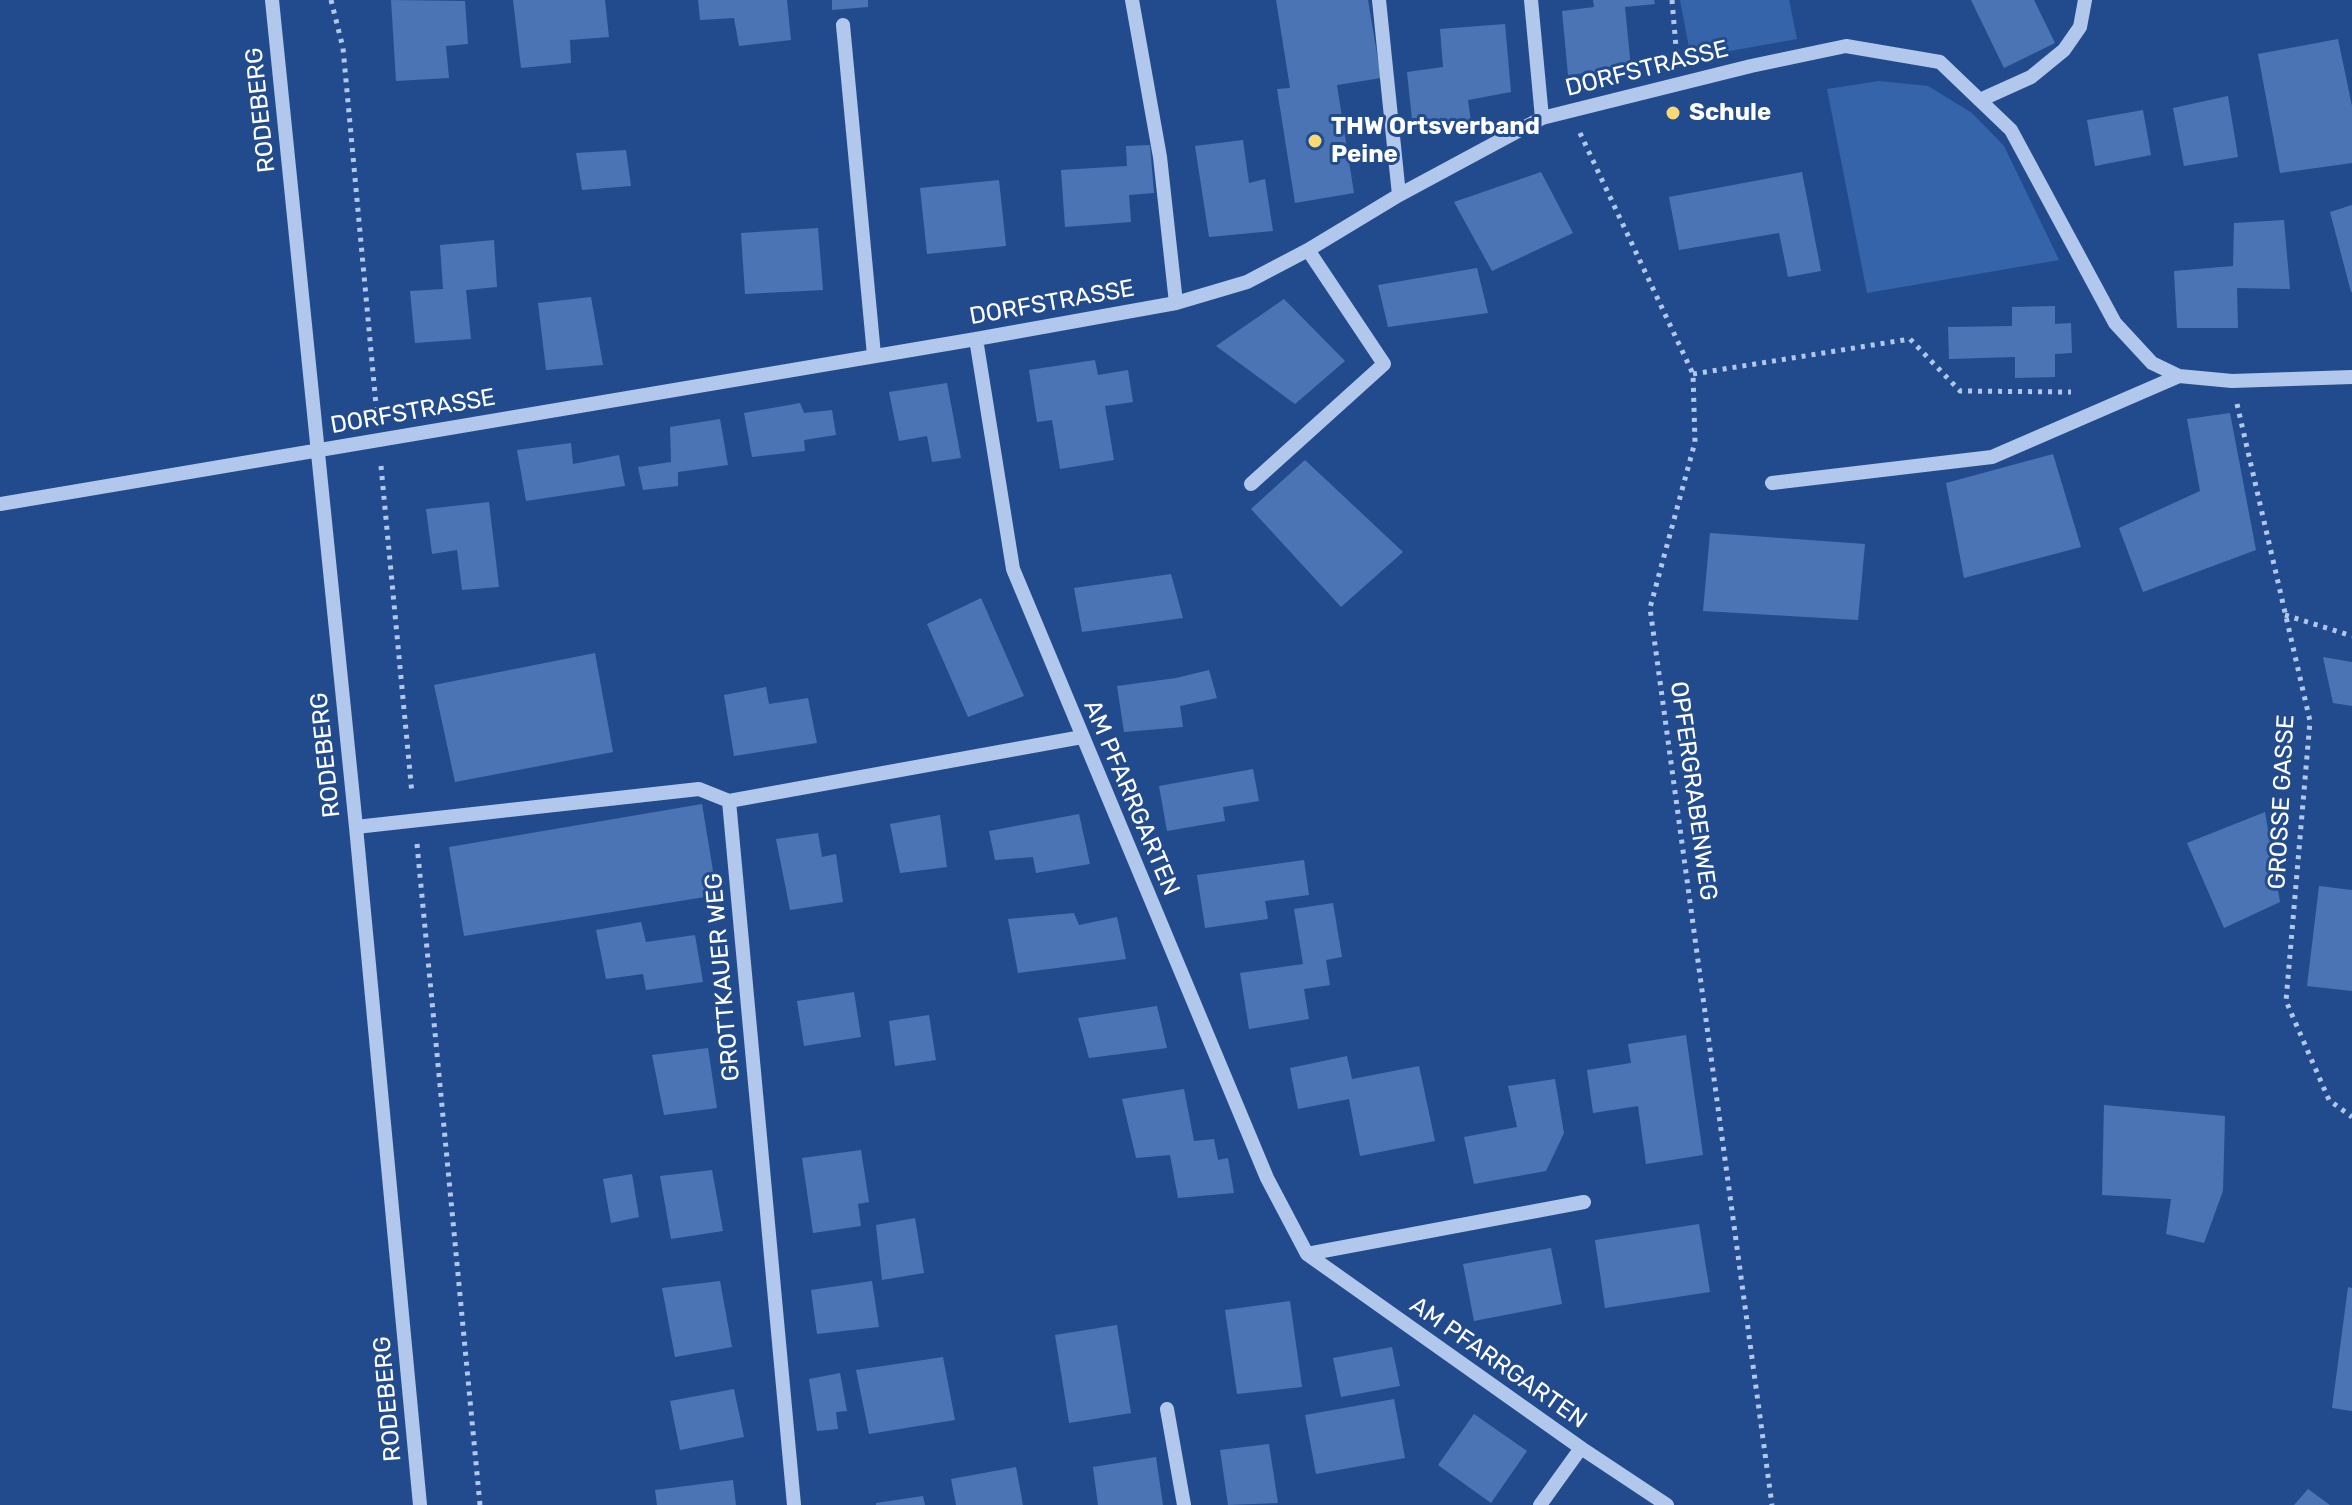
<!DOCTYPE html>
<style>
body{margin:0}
canvas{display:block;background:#224b8e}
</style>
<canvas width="2352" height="1505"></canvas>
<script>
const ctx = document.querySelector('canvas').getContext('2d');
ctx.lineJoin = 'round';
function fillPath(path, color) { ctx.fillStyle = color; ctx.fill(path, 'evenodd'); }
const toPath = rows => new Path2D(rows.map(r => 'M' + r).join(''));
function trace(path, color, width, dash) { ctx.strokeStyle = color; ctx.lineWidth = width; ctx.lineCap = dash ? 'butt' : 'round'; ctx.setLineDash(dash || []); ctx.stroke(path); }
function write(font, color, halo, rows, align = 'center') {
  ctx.font = font + ' Rubik,sans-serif'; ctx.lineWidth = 6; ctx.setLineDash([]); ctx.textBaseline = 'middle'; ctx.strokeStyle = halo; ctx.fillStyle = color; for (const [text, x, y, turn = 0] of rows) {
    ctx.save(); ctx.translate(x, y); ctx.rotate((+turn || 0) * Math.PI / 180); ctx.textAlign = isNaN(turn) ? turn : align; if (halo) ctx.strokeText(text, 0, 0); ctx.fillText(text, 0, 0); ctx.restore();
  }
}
fillPath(toPath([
 [1680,0,1789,0,1797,39,1691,58],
 [1879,81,1928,86,1972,113,2004,146,2059,260,1867,293,1827,89]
]), '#3664ab');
fillPath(toPath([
 [391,0,465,1,468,44,446,46,449,78,396,81],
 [513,0,605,0,609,37,570,40,571,63,521,68],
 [698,0,787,0,791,40,739,46,734,18,700,20],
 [832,0,868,0,868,7,832,10],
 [1276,0,1368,0,1381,78,1337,85,1354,193,1295,203,1277,89,1290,88],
 [1593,0,1654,0,1655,4,1625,7,1631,68,1568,75,1562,11,1594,7],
 [1971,0,2034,0,2055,43,2004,68],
 [1505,24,1511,92,1468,100,1471,122,1413,129,1407,72,1443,67,1440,29],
 [2338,39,2352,106,2352,163,2280,173,2258,54],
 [2228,96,2238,157,2184,166,2173,108],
 [2143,110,2151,155,2095,166,2087,120],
 [1243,140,1249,183,1265,179,1273,231,1209,237,1195,146],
 [1150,145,1154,193,1129,195,1131,222,1065,227,1061,170,1127,166,1126,146],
 [626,150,631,186,582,190,576,153],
 [1541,172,1573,233,1492,271,1454,202],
 [1802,172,1821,271,1788,277,1779,233,1679,250,1669,197],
 [999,180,1006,246,927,254,920,188],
 [2352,205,2352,292,2351,292,2330,212],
 [2284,220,2290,289,2237,288,2238,328,2177,328,2174,271,2233,266,2234,223],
 [818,228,823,290,745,294,741,233],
 [494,240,497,287,466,290,471,339,415,343,410,291,443,289,440,245],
 [1477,268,1488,313,1388,327,1378,285],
 [591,297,603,365,546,370,538,303],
 [1284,299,1345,361,1295,404,1216,346],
 [2055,306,2055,324,2071,323,2072,353,2055,354,2055,377,2015,378,2015,357,1949,359,1948,327,2012,326,2012,307],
 [1095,360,1098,375,1128,370,1133,402,1105,406,1114,460,1060,469,1052,420,1037,422,1029,370],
 [947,383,961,458,932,462,927,436,899,441,889,392],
 [800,403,804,413,832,410,836,435,804,440,805,451,752,457,744,413],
 [2230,413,2256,550,2143,592,2119,528,2200,491,2187,419],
 [720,419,728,465,678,472,678,486,643,490,638,467,671,462,670,427],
 [571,443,573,464,619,455,625,486,526,501,517,450],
 [2053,454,2081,547,1964,578,1946,483],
 [1305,460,1403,552,1341,607,1251,509],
 [489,502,499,587,462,590,457,550,432,554,426,509],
 [1710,533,1865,544,1858,620,1703,611],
 [1171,574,1183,618,1082,632,1074,588],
 [981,598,1024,696,968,717,927,624],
 [595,653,613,752,455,782,434,685],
 [2323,657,2352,662,2352,706,2333,703],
 [1209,670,1217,698,1180,706,1183,727,1124,732,1117,686,1176,678],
 [766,687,769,704,808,698,817,743,734,756,724,695],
 [1253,769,1259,801,1223,807,1225,821,1167,831,1159,786],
 [702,804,717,895,464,936,449,847],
 [2265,812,2280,902,2224,928,2187,843],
 [1079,814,1090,864,1036,873,1033,857,995,860,989,831],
 [940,815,947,867,900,873,890,824],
 [818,833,822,857,836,854,843,902,790,910,776,839],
 [1304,860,1309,895,1265,901,1268,919,1205,928,1197,875],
 [2319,886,2352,890,2352,991,2307,986],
 [1333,903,1342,957,1326,960,1330,985,1304,989,1309,1019,1249,1029,1240,973,1303,964,1294,909],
 [1074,913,1079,925,1117,917,1126,959,1018,973,1008,919],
 [641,922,646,942,695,935,703,982,646,990,643,974,606,979,596,930],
 [854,992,861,1037,804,1046,797,1001],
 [1157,1006,1167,1048,1089,1058,1078,1018],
 [929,1015,936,1060,895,1066,889,1021],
 [1686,1035,1703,1155,1646,1164,1638,1106,1593,1113,1587,1070,1631,1063,1628,1044],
 [708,1048,717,1108,664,1115,652,1055],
 [1347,1056,1352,1079,1419,1066,1435,1141,1360,1156,1349,1099,1298,1109,1290,1068],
 [1555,1079,1564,1133,1546,1171,1474,1184,1464,1137,1517,1127,1508,1086],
 [1184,1089,1194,1141,1214,1139,1218,1160,1228,1158,1234,1193,1178,1198,1170,1155,1136,1158,1122,1099],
 [2104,1105,2225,1116,2223,1191,2204,1243,2166,1234,2171,1199,2102,1195],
 [861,1150,869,1202,858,1204,861,1226,813,1233,802,1158],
 [712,1170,723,1231,671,1239,660,1176],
 [632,1174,639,1217,611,1223,603,1179],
 [915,1218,924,1273,882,1280,876,1225],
 [1699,1224,1710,1292,1605,1308,1595,1240],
 [1551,1248,1562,1304,1474,1321,1463,1264],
 [720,1281,732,1347,675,1357,662,1288],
 [872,1281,879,1327,817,1334,811,1290],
 [2348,1287,2352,1288,2352,1411,2332,1408],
 [1290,1301,1302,1387,1237,1394,1225,1310],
 [1117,1325,1131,1413,1069,1423,1055,1335],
 [1392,1347,1400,1386,1341,1397,1333,1358],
 [943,1357,955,1420,869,1434,856,1370],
 [840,1373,847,1411,836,1412,838,1429,817,1431,809,1379],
 [734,1389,744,1437,680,1450,670,1401],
 [1394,1399,1405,1458,1316,1474,1305,1415],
 [1474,1414,1527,1451,1491,1503,1438,1465],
 [1269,1444,1278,1503,1228,1505,1220,1450],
 [1156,1457,1163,1505,1098,1505,1093,1467],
 [1016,1467,1023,1505,956,1505,951,1479],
 [733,1480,736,1505,657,1505,655,1490],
 [2308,1489,2330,1505,2294,1505],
 [923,1496,925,1505,876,1505,876,1503]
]), '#4b74b5');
trace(toPath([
 [331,0,343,48,377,416],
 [1672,0,1677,59],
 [1580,133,1693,374,1695,442,1650,608,1772,1505],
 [1693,374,1910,339,1960,391,2071,392],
 [2237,404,2310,721,2286,1001,2329,1100,2352,1117],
 [381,466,412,794],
 [2285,615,2352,636],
 [417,844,480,1505]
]), '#b1c8ec', 5, [4, 6]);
trace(toPath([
 [272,0,356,827,420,1505],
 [1132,0,1160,157,1176,303],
 [1379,0,1399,195],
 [1531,0,1542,118],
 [843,25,874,355],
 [1980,100,2031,77,2064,50,2080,27,2085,0],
 [976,339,1013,569,1267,1178,1307,1254,1581,1448,1667,1505],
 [1772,483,1992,457,2179,376],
 [1251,484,1384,364,1308,250],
 [0,504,976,339,1176,303,1247,282,1308,250,1399,195,1542,118,1751,66,1846,46,1940,62,2011,130,2115,323,2152,363,2179,376,2232,381,2352,377],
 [356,827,699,789,729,801],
 [1307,1254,1584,1202],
 [1167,1409,1184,1505],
 [794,1505,729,801,1082,737],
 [1540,1505,1581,1448]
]), '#b1c8ec', 14);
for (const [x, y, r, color] of [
 [1673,113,8,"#f8d974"],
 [1315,141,8,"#f8d974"]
]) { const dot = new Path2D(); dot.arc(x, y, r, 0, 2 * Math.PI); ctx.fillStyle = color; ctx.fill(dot); trace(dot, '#224b8e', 3); }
write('24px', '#fff', '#224b8e', [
 ["DORFSTRASSE",1647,69,-14],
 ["RODEBERG",261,110,-96],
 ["DORFSTRASSE",1052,303,-10],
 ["DORFSTRASSE",413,412,-10],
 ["RODEBERG",326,755,-96],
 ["OPFERGRABENWEG",1693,791,82],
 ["AM PFARRGARTEN",1131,798,67],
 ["GROSSE GASSE",2282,802,-87],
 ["GROTTKAUER WEG",723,977,-95],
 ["AM PFARRGARTEN",1498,1363,35],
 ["RODEBERG",388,1399,-95]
]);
write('bold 24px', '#fff', '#224b8e', [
 ["Schule",1689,113],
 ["THW Ortsverband",1331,127],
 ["Peine",1331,155]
], 'left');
</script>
